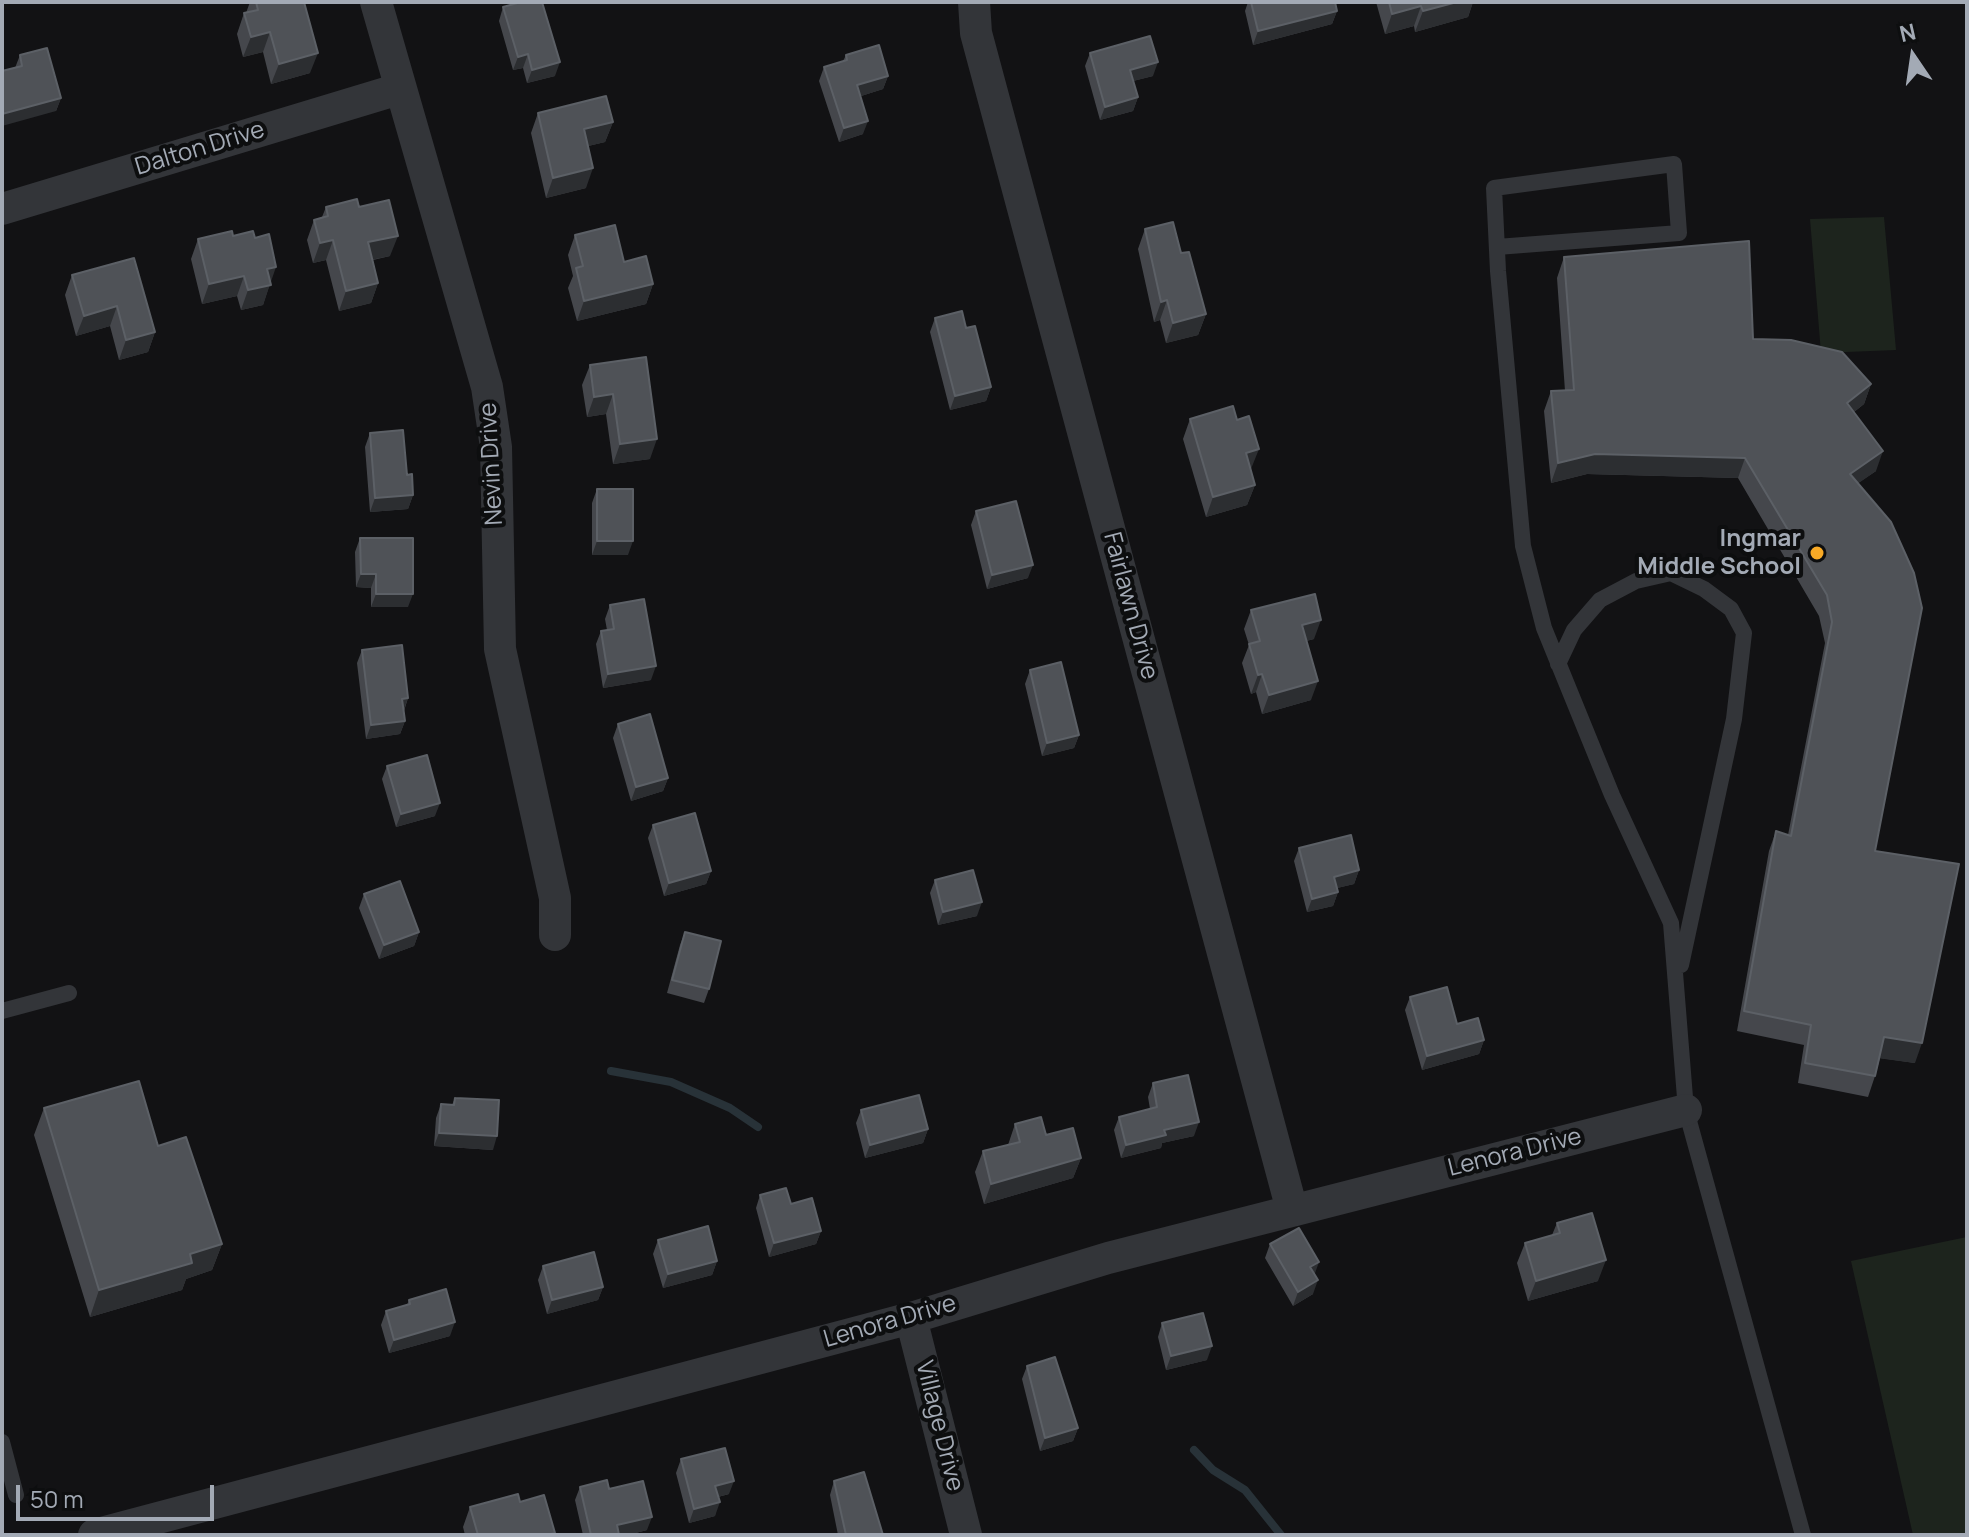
<!DOCTYPE html>
<style>
body{margin:0}
#map{position:relative;width:1969px;height:1537px;overflow:hidden;background:#121214;font-family:Manrope,sans-serif}
canvas{display:block}
.frame{position:absolute;inset:0;border:4px solid #a3aab5;pointer-events:none}
.north{position:absolute;left:1873px;top:16px;width:80px;height:80px;-webkit-text-stroke:6px #0d0e0f;paint-order:stroke;rotate:347deg;font-size:22px;font-weight:700;line-height:32px;text-align:center;color:#a3aab5}
.north::after{content:'';display:block;margin:auto;width:28px;height:36px;background:#a3aab5;clip-path:polygon(50% 0,100% 100%,50% 72%,0 100%)}
.scale{position:absolute;left:16px;top:1485px;width:198px;height:36px;box-sizing:border-box;border:4px solid #a3aab5;border-top:0;padding-left:10px;font-size:24px;line-height:28px;white-space:nowrap;color:#a3aab5;-webkit-text-stroke:6px #0d0e0f;paint-order:stroke}
</style>
<div id="map">
<canvas width="1969" height="1537"></canvas>
<div class="frame"></div>
<div class="north">N</div>
<div class="scale">50 m</div>
</div>
<script>
const ctx = document.querySelector('canvas').getContext('2d');
ctx.lineJoin = 'round';
function fillPath(path, color) { ctx.fillStyle = color; ctx.fill(path, 'evenodd'); }
const toPath = rows => new Path2D(rows.map(r => 'M' + r).join(''));
function trace(path, color, width, dash) { ctx.strokeStyle = color; ctx.lineWidth = width; ctx.lineCap = dash ? 'butt' : 'round'; ctx.setLineDash(dash || []); ctx.stroke(path); }
function write(font, color, halo, rows, align = 'center') {
  ctx.font = font + ' Manrope,sans-serif'; ctx.lineWidth = 8; ctx.setLineDash([]); ctx.textBaseline = 'middle'; ctx.strokeStyle = halo; ctx.fillStyle = color; for (const [text, x, y, turn = 0] of rows) {
    ctx.save(); ctx.translate(x, y); ctx.rotate((+turn || 0) * Math.PI / 180); ctx.textAlign = isNaN(turn) ? turn : align; if (halo) ctx.strokeText(text, 0, 0); ctx.fillText(text, 0, 0); ctx.restore();
  }
}
fillPath(toPath([
 [1884,217,1896,350,1821,353,1810,219],
 [1967,1237,1967,1535,1913,1535,1851,1261]
]), '#1d241d');
trace(toPath([
 [611,1071,671,1082,730,1108,758,1127],
 [1194,1450,1213,1470,1245,1490,1281,1535]
]), '#283238', 8);
trace(toPath([
 [1497,247,1679,233,1674,164,1494,188,1498,271,1523,546,1544,628,1612,795,1671,923,1686,1110,1803,1535],
 [1558,664,1574,630,1600,600,1636,581,1671,573,1704,589,1731,609,1744,633,1734,719,1681,965],
 [2,1011,69,993],
 [2,1442,16,1495]
]), '#333539', 16);
trace(toPath([
 [376,2,487,387,496,447,500,649,555,898,555,935],
 [974,2,976,33,1292,1210],
 [2,209,399,89],
 [911,1318,966,1535],
 [94,1535,911,1318,1108,1258,1686,1110]
]), '#333539', 32);
fillPath(toPath([
 [250,2,284,2,310,73,271,84,263,52,243,57,237,34,244,13,246,13],
 [1248,2,1335,2,1337,11,1332,24,1253,45,1245,11],
 [1376,2,1473,2,1468,17,1415,32,1414,26,1385,34],
 [503,7,555,76,527,83,523,68,513,70,499,21],
 [1090,53,1153,76,1133,81,1138,97,1133,111,1100,120,1085,66],
 [20,55,61,98,56,111,15,68],
 [846,55,888,76,883,89,861,96,863,134,839,142,819,81,824,67,843,61],
 [538,113,613,122,605,142,588,146,586,188,546,198,531,133],
 [326,207,359,207,390,256,373,260,378,283,371,303,339,311,326,260,313,263,307,240,314,220,322,217],
 [1145,229,1181,253,1206,314,1198,335,1166,343,1160,320,1154,322,1138,249],
 [575,235,624,262,653,284,646,304,577,321,568,288,573,276,568,255],
 [233,236,270,283,263,305,241,310,237,296,202,304,191,259,198,239],
 [1564,257,1753,339,1871,384,1864,404,1854,412,1876,471,1858,483,1875,851,1915,1063,1880,1058,1875,1076,1868,1097,1798,1083,1804,1045,1737,1031,1769,851,1776,831,1788,835,1825,643,1819,616,1738,478,1587,474,1551,483,1544,411,1551,391,1565,391,1557,278],
 [72,275,155,332,148,352,119,360,110,326,76,336,65,295],
 [935,318,966,328,991,387,986,401,950,410,930,332],
 [646,357,650,459,613,464,606,414,587,417,582,385,590,365],
 [1190,419,1251,469,1250,470,1255,485,1247,505,1206,517,1183,439],
 [370,433,407,475,413,495,408,509,370,512,365,447],
 [597,489,628,555,592,555,592,503],
 [976,511,1028,578,987,589,971,525],
 [360,538,408,607,371,607,371,588,356,587,355,552],
 [610,605,651,680,603,688,596,644,601,631,607,630,605,619],
 [1251,610,1314,639,1306,641,1311,700,1262,714,1256,692,1251,694,1242,663,1249,645,1244,629],
 [362,650,408,698,404,711,405,721,400,734,366,739,357,663],
 [1030,670,1079,735,1074,748,1042,756,1025,684],
 [618,724,668,778,663,791,631,801,613,738],
 [387,766,435,816,396,827,382,779],
 [653,825,711,871,706,884,664,896,648,838],
 [1299,848,1359,870,1354,884,1337,888,1338,892,1333,906,1307,912,1294,861],
 [935,880,977,916,938,925,930,893],
 [364,894,419,932,414,946,379,959,359,908],
 [685,932,709,989,704,1003,667,993,680,945],
 [1410,997,1484,1040,1479,1054,1422,1070,1405,1010],
 [1153,1083,1194,1136,1162,1143,1161,1148,1121,1158,1114,1130,1119,1117,1150,1109,1148,1097],
 [455,1098,493,1150,434,1146,436,1118,441,1104,452,1105],
 [44,1108,158,1146,222,1244,212,1270,186,1279,182,1290,90,1317,34,1135],
 [861,1110,928,1129,923,1143,865,1158,856,1123],
 [1015,1124,1046,1135,1081,1158,1073,1178,984,1204,975,1172,983,1151,1008,1145],
 [760,1195,791,1204,821,1231,816,1244,769,1257,756,1208],
 [1557,1223,1598,1281,1528,1301,1517,1263,1525,1243,1552,1235],
 [658,1240,717,1261,712,1275,663,1288,653,1254],
 [1270,1244,1314,1274,1313,1294,1293,1306,1265,1258],
 [543,1266,603,1287,598,1300,547,1314,538,1280],
 [409,1300,450,1336,389,1353,381,1325,386,1311,407,1305],
 [1162,1323,1207,1360,1166,1370,1158,1337],
 [1027,1366,1078,1428,1073,1441,1040,1451,1022,1379],
 [681,1459,729,1494,718,1497,715,1516,689,1523,676,1473],
 [834,1481,883,1535,838,1535,830,1495],
 [580,1487,609,1489,647,1530,628,1535,583,1535,575,1500],
 [520,1502,555,1533,554,1535,465,1535,463,1527,470,1507]
]), '#45474c');
fillPath(toPath([
 [1457,2,1473,2,1468,17,1415,32,1423,11],
 [1421,6,1414,26,1385,34,1392,14],
 [1337,11,1332,24,1253,45,1258,31],
 [270,32,263,52,243,57,251,37],
 [318,53,310,73,271,84,279,64],
 [528,54,523,68,513,70,518,57],
 [560,62,555,76,527,83,532,70],
 [1158,62,1153,76,1125,83,1130,70],
 [888,76,883,89,852,99,857,85],
 [1138,97,1133,111,1100,120,1105,107],
 [61,98,56,111,2,126,2,114],
 [868,121,863,134,839,142,844,128],
 [613,122,605,142,576,149,584,129],
 [593,168,586,188,546,198,553,178],
 [398,236,390,256,361,262,368,242],
 [333,240,326,260,313,263,320,243],
 [276,267,263,305,241,310,248,290,267,269],
 [244,276,237,296,202,304,209,284],
 [378,283,371,303,339,311,346,291],
 [653,284,646,304,577,321,584,301],
 [1167,300,1160,320,1154,322,1161,302],
 [117,306,110,326,76,336,84,316],
 [1206,314,1198,335,1166,343,1173,323],
 [155,332,148,352,119,360,126,340],
 [1871,384,1864,404,1840,423,1847,403],
 [991,387,986,401,950,410,955,396],
 [613,394,606,414,587,417,594,397],
 [657,439,650,459,613,464,620,444],
 [1259,449,1251,469,1238,473,1246,453],
 [1883,451,1876,471,1843,494,1850,474],
 [1595,454,1745,458,1738,478,1587,474,1551,483,1558,463],
 [1255,485,1247,505,1206,517,1213,497],
 [413,495,408,509,370,512,375,498],
 [597,541,633,541,628,555,592,555],
 [1033,565,1028,578,987,589,992,575],
 [361,574,376,574,371,588,356,587],
 [376,594,413,594,408,607,371,607],
 [1321,620,1314,639,1295,644,1302,625],
 [656,666,651,680,603,688,608,674],
 [1262,674,1256,692,1251,694,1258,675],
 [1318,681,1311,700,1262,714,1269,695],
 [408,698,403,712,402,699],
 [405,721,400,734,366,739,371,725],
 [1079,735,1074,748,1042,756,1047,743],
 [668,778,663,791,631,801,636,787],
 [440,803,435,816,396,827,401,814],
 [1359,870,1354,884,1329,890,1334,877],
 [711,871,706,884,664,896,669,883],
 [1338,892,1333,906,1307,912,1312,899],
 [982,902,977,916,938,925,943,912],
 [419,932,414,946,379,959,384,945],
 [1884,1037,1922,1043,1915,1063,1877,1058],
 [1484,1040,1479,1054,1422,1070,1427,1056],
 [1199,1122,1194,1136,1162,1143,1161,1148,1121,1158,1126,1145,1164,1130],
 [928,1129,923,1143,865,1158,870,1145],
 [439,1133,497,1136,493,1150,434,1146],
 [1081,1158,1073,1178,984,1204,991,1184],
 [821,1231,816,1244,769,1257,774,1243],
 [222,1244,212,1270,186,1279,182,1290,90,1317,99,1290,190,1254],
 [1606,1260,1598,1281,1528,1301,1536,1281],
 [717,1261,712,1275,663,1288,668,1274],
 [1319,1262,1314,1276,1310,1267],
 [1318,1280,1313,1294,1293,1306,1298,1292],
 [603,1287,598,1300,547,1314,552,1300],
 [455,1322,450,1336,389,1353,394,1340],
 [1212,1346,1207,1360,1166,1370,1171,1356],
 [1078,1428,1073,1441,1040,1451,1045,1438],
 [734,1481,729,1494,710,1499,715,1486],
 [720,1502,715,1516,689,1523,694,1509],
 [652,1517,647,1530,628,1535,614,1535,617,1525]
]), '#2c2e31');
const building = toPath([
 [256,2,284,2,284,3,304,2,318,53,279,64,270,32,251,37,244,13,258,10,256,2],
 [521,2,542,2,560,62,532,70,528,54,518,57,503,7,521,2],
 [1251,2,1335,2,1337,11,1258,31,1251,2],
 [1389,2,1457,2,1423,11,1421,6,1392,14,1389,2],
 [1150,36,1158,62,1130,70,1138,97,1105,107,1090,53,1150,36],
 [879,45,888,76,857,85,868,121,844,128,824,67,847,60,846,55,879,45],
 [47,48,61,98,2,114,2,71,22,66,20,55,47,48],
 [606,96,613,122,584,129,593,168,553,178,538,113,606,96],
 [357,199,359,207,389,200,398,236,368,242,378,283,346,291,333,240,320,243,314,220,328,216,326,207,357,199],
 [1173,222,1181,253,1189,252,1206,314,1173,323,1167,300,1161,302,1145,229,1173,222],
 [615,225,624,262,646,256,653,284,584,301,576,268,583,266,575,235,615,225],
 [232,231,233,236,253,231,255,238,269,234,276,267,267,269,271,285,248,290,244,276,209,284,198,239,232,231],
 [1749,241,1753,339,1791,340,1842,352,1871,384,1847,403,1883,451,1850,474,1891,522,1914,573,1922,608,1875,851,1959,864,1922,1043,1884,1037,1875,1076,1805,1063,1811,1025,1744,1011,1776,831,1791,836,1832,622,1827,595,1745,458,1595,454,1558,463,1551,391,1574,390,1564,257,1749,241],
 [134,258,155,332,126,340,117,306,84,316,72,275,134,258],
 [962,311,966,328,975,326,991,387,955,396,935,318,962,311],
 [646,357,657,439,620,444,613,394,594,397,590,365,646,357],
 [1233,406,1237,420,1249,416,1259,449,1246,453,1255,485,1213,497,1190,419,1233,406],
 [403,430,407,475,412,474,413,495,375,498,370,433,403,430],
 [597,489,633,489,633,541,597,541,597,489],
 [1016,501,1033,565,992,575,976,511,1016,501],
 [360,538,413,538,413,594,376,594,376,574,361,574,360,538],
 [1315,594,1321,620,1302,625,1318,681,1269,695,1262,674,1258,675,1249,644,1260,641,1251,610,1315,594],
 [644,599,656,666,608,674,601,631,614,629,610,605,644,599],
 [402,645,408,698,402,699,405,721,371,725,362,650,402,645],
 [1061,662,1079,735,1047,743,1030,670,1061,662],
 [650,714,668,778,636,787,618,724,650,714],
 [427,755,440,803,401,814,387,766,427,755],
 [695,813,711,871,669,883,653,825,695,813],
 [1351,835,1359,870,1334,877,1338,892,1312,899,1299,848,1351,835],
 [973,870,982,902,943,912,935,880,973,870],
 [400,881,419,932,384,945,364,894,400,881],
 [685,932,721,941,709,989,672,980,685,932],
 [1447,987,1457,1024,1478,1018,1484,1040,1427,1056,1410,997,1447,987],
 [1188,1075,1199,1122,1164,1130,1166,1135,1126,1145,1119,1117,1157,1107,1153,1083,1188,1075],
 [139,1081,158,1146,186,1137,222,1244,190,1254,192,1263,99,1290,44,1108,139,1081],
 [919,1095,928,1129,870,1145,861,1110,919,1095],
 [455,1098,499,1100,497,1136,439,1133,441,1104,454,1105,455,1098],
 [1041,1117,1046,1135,1073,1128,1081,1158,991,1184,983,1151,1020,1142,1015,1124,1041,1117],
 [786,1188,791,1204,812,1198,821,1231,774,1243,760,1195,786,1188],
 [1592,1213,1606,1260,1536,1281,1525,1243,1560,1233,1557,1223,1592,1213],
 [708,1226,717,1261,668,1274,658,1240,708,1226],
 [1299,1228,1319,1262,1310,1267,1318,1280,1298,1292,1270,1244,1299,1228],
 [594,1252,603,1287,552,1300,543,1266,594,1252],
 [446,1289,455,1322,394,1340,386,1311,410,1304,409,1300,446,1289],
 [1203,1313,1212,1346,1171,1356,1162,1323,1203,1313],
 [1055,1357,1078,1428,1045,1438,1027,1366,1055,1357],
 [725,1448,734,1481,715,1486,720,1502,694,1509,681,1459,725,1448],
 [864,1472,883,1535,846,1535,834,1481,864,1472],
 [607,1480,609,1489,643,1481,652,1517,617,1525,619,1535,591,1535,580,1487,607,1480],
 [518,1494,520,1502,544,1495,555,1533,547,1535,478,1535,470,1507,518,1494]
]);
fillPath(building, '#4f5257');
trace(building, '#5c6066', 2);
for (const [x, y, r, color] of [
 [1817,553,8,"#f8aa26"]
]) { const dot = new Path2D(); dot.arc(x, y, r, 0, 2 * Math.PI); ctx.fillStyle = color; ctx.fill(dot); trace(dot, '#0d0e0f', 3); }
write('24px', '#a3aab5', '#0d0e0f', [
 ["Dalton Drive",200,149,-17],
 ["Nevin Drive",492,464,-93],
 ["Fairlawn Drive",1130,606,75],
 ["Lenora Drive",1515,1153,-14],
 ["Lenora Drive",890,1322,-16],
 ["Village Drive",939,1426,76]
]);
write('bold 24px', '#a3aab5', '#0d0e0f', [
 ["Ingmar",1801,539],
 ["Middle School",1801,567]
], 'right');
</script>
